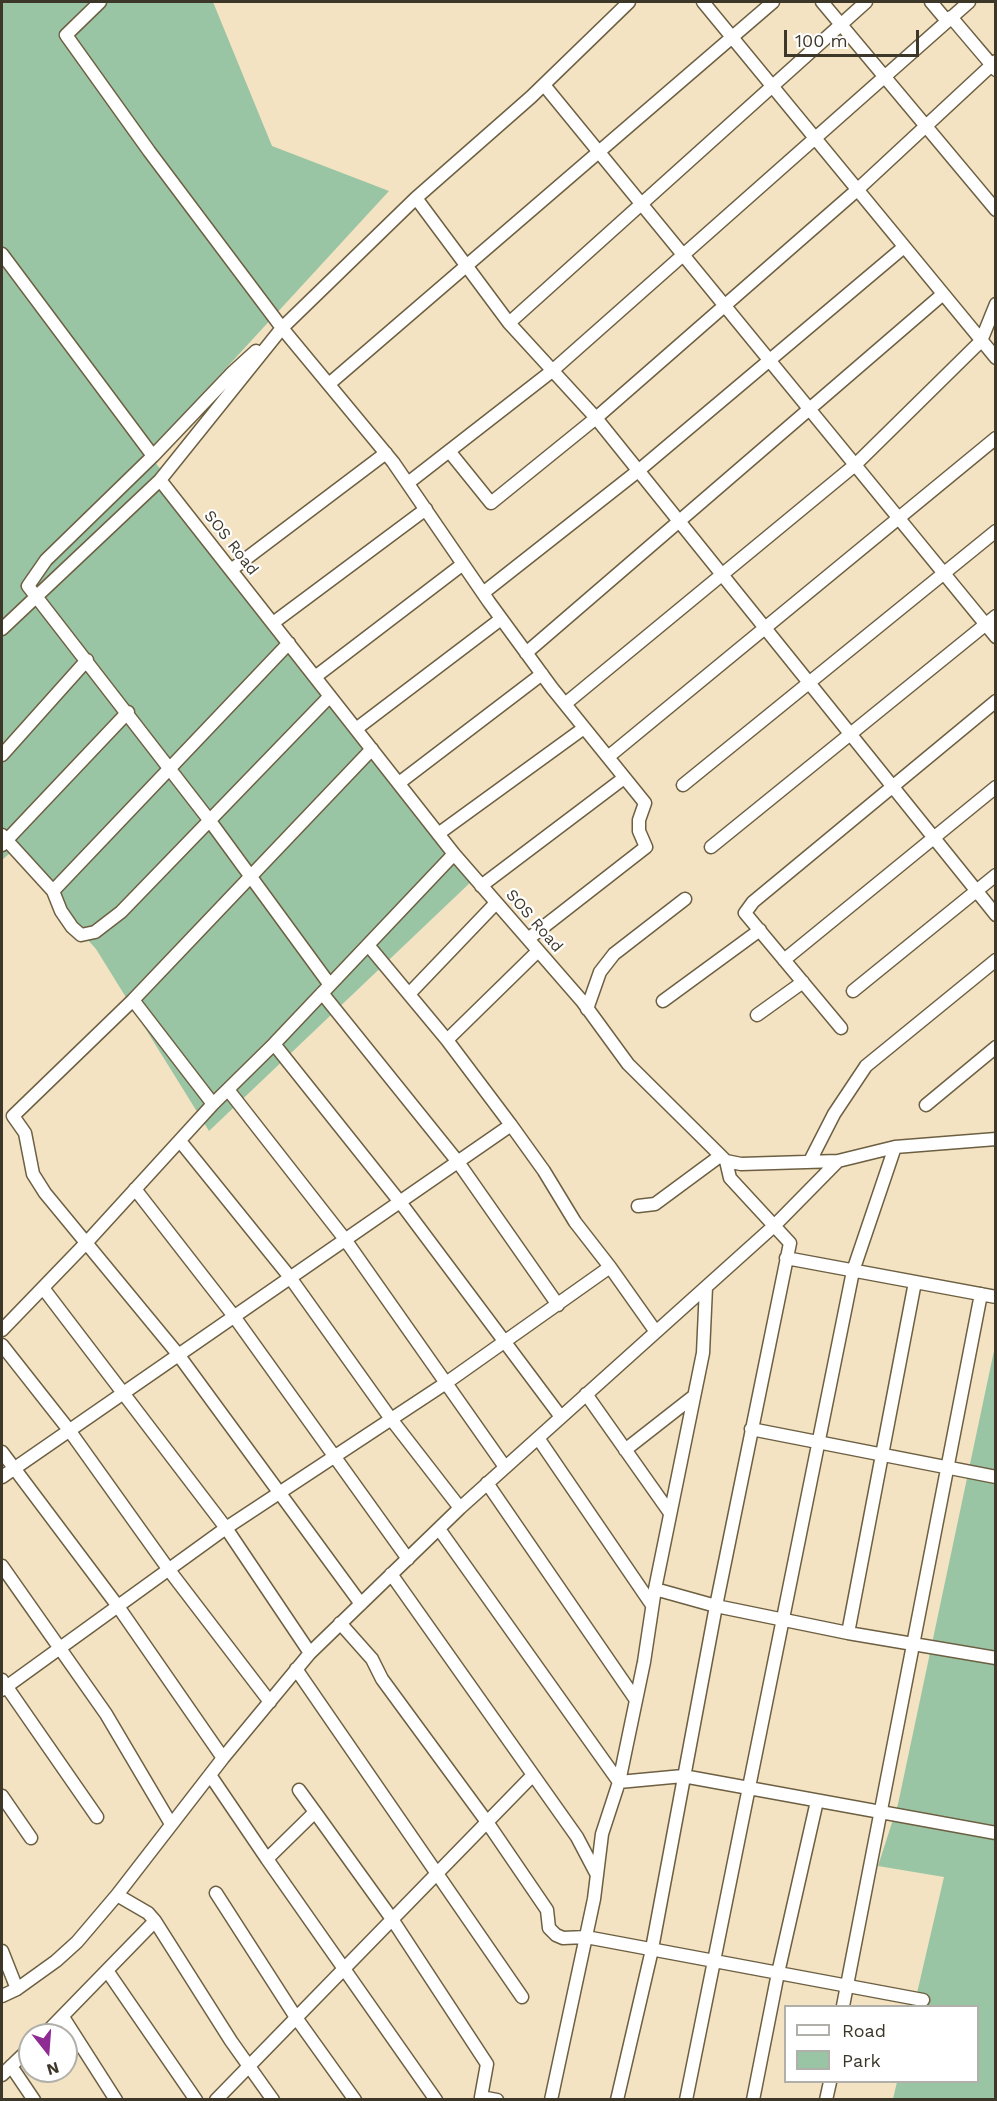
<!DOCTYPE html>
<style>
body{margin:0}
#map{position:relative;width:997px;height:2101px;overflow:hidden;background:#f3e3c2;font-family:"Work Sans",sans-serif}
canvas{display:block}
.frame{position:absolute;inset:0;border:3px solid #3d372a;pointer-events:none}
.legend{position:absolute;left:784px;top:2005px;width:195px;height:78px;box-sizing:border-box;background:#fff;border:2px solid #b1afaa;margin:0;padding:8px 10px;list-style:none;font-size:18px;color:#3d372a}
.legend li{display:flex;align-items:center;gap:12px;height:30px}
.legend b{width:30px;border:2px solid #b1afaa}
.north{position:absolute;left:18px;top:2023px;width:60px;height:60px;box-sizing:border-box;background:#fff;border:2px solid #b1afaa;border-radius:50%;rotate:163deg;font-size:16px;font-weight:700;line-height:24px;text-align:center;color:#3d372a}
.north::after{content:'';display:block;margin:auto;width:21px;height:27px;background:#8f2c93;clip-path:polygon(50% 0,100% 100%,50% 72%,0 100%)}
.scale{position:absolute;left:784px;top:30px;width:135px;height:27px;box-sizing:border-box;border:3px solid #3d372a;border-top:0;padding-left:8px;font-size:18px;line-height:21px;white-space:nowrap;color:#3d372a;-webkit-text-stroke:4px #fff;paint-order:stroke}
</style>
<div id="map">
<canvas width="997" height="2101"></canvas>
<div class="frame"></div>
<ul class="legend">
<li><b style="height:8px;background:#fff"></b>Road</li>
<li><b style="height:16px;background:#99c5a4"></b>Park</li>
</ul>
<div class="north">N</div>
<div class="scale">100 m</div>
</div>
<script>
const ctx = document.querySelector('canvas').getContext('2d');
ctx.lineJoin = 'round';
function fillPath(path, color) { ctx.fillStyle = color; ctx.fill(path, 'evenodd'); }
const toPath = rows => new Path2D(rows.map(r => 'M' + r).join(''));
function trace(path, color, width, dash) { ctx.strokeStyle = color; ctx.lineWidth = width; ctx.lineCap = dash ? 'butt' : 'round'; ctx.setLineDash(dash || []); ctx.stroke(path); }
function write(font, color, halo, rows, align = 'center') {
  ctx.font = font + ' "Work Sans",sans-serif'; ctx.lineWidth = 4.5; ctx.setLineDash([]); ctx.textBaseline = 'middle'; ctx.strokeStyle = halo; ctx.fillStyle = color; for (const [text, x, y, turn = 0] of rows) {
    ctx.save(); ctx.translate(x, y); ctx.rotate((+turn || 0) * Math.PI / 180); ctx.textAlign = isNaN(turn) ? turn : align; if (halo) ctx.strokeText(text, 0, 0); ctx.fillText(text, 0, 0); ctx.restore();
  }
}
fillPath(toPath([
 [2,2,213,2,272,146,389,191,148,453,474,879,209,1131,96,949,10,853,2,860],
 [995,1346,995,2099,893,2099,897,2082,978,2082,978,2006,914,2006,944,1877,878,1866,898,1804]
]), '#99c5a4');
const minor = toPath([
 [100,2,66,35,149,151,282,328,393,462,489,602,552,688,645,803,639,820,639,831,646,847,528,939],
 [703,2,996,358],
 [822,2,996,210],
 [931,2,947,21],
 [951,17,996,70],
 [544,85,996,637],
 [416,198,509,323,596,418,996,915],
 [2,254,153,456,233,372,256,351],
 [509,323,866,2],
 [329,384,773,2],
 [449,451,491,503,596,418,857,190,996,61],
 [153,456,46,560,28,586,210,821,330,985],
 [160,480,454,854,582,1001,628,1064,726,1161,741,1164,838,1161,895,1147,996,1139],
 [408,483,552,371,969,2],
 [231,570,386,453],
 [483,593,638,471,904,247],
 [273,623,426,509],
 [2,629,160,480,282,328,416,198,531,97,629,2],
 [526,653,943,294],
 [315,677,463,564],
 [565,704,855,465,981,341,996,304],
 [356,729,501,619],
 [2,755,87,660],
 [608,757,996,438],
 [399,783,542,674],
 [683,785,996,531],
 [438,834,584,728],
 [2,835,53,891,61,911,72,927,81,935,95,932,121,912,330,696],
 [2,845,128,712],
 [711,847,996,616],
 [481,886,624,778],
 [53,891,289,643],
 [368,945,447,1040,511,1125,544,1171,575,1222,610,1267],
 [784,960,996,787],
 [853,991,996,875],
 [322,993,458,1162,558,1305],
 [409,994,496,903],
 [133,1000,213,1104],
 [663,1001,760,930],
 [587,1009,600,972,614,954,685,899],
 [757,1015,803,982],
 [841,1028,745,913,753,902,996,701],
 [447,1040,538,951],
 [274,1044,400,1202,561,1417],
 [229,1091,344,1238,505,1467],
 [926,1105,996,1047],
 [180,1141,289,1276,391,1419,460,1508],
 [810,1161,834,1114,866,1066,996,960],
 [135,1189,233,1315,408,1559],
 [638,1206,655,1204,720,1156],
 [786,1258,996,1297],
 [43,1288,226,1528,310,1653],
 [2,1330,87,1242,213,1104,274,1044,454,854],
 [2,1345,69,1430,169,1570,270,1702],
 [586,1394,670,1513],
 [751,1429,996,1477],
 [538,1438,652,1605],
 [625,1450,694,1396],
 [2,1452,117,1605,223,1758],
 [2,1477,511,1125],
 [487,1483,636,1700],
 [439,1529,619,1782,683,1776,996,1833],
 [2,1566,106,1714,171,1824],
 [391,1574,577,1837,597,1875],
 [655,1589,703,1353,706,1287],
 [361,1604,177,1353,45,1193,33,1174,25,1133,13,1116,133,1000,372,749],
 [340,1623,372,1659,382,1679,487,1822,547,1910,549,1928,556,1935,563,1938,586,1937,923,2000],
 [848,1633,915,1282],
 [296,1669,522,1997],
 [2,1680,97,1817],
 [2,1690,226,1528,446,1383,610,1267,656,1332],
 [210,1775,267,1859,315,1812,392,1919,487,2064,481,2097],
 [299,1790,315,1812],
 [2,1796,31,1838],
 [267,1859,436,2100],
 [216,1893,297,2019,355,2100],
 [117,1895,148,1913,155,1921,231,2041,273,2100],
 [2,1951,17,1989],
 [108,1972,196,2100],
 [2,1996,17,1989,56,1961,77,1942,117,1895,223,1758,310,1653,460,1508,775,1225,838,1161],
 [843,2006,981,1294],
 [63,2017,116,2100],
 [44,2035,155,1921],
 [11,2066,34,2100],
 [2,2075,30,2048],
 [216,2100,533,1775],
 [481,2100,481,2097,497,2100],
 [551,2100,594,1899,602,1834,619,1782,644,1662,655,1589,716,1606,848,1633,996,1658],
 [617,2100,651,1954,716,1606,790,1243,730,1178,726,1161],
 [686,2100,853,1271,895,1147],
 [753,2100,778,1973,817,1801],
 [826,2100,830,2082]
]);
trace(minor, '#6d5f42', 15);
trace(minor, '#fff', 12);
write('16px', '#3d372a', '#fff', [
 ["SOS Road",231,543,52],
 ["SOS Road",534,921,49]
]);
</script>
